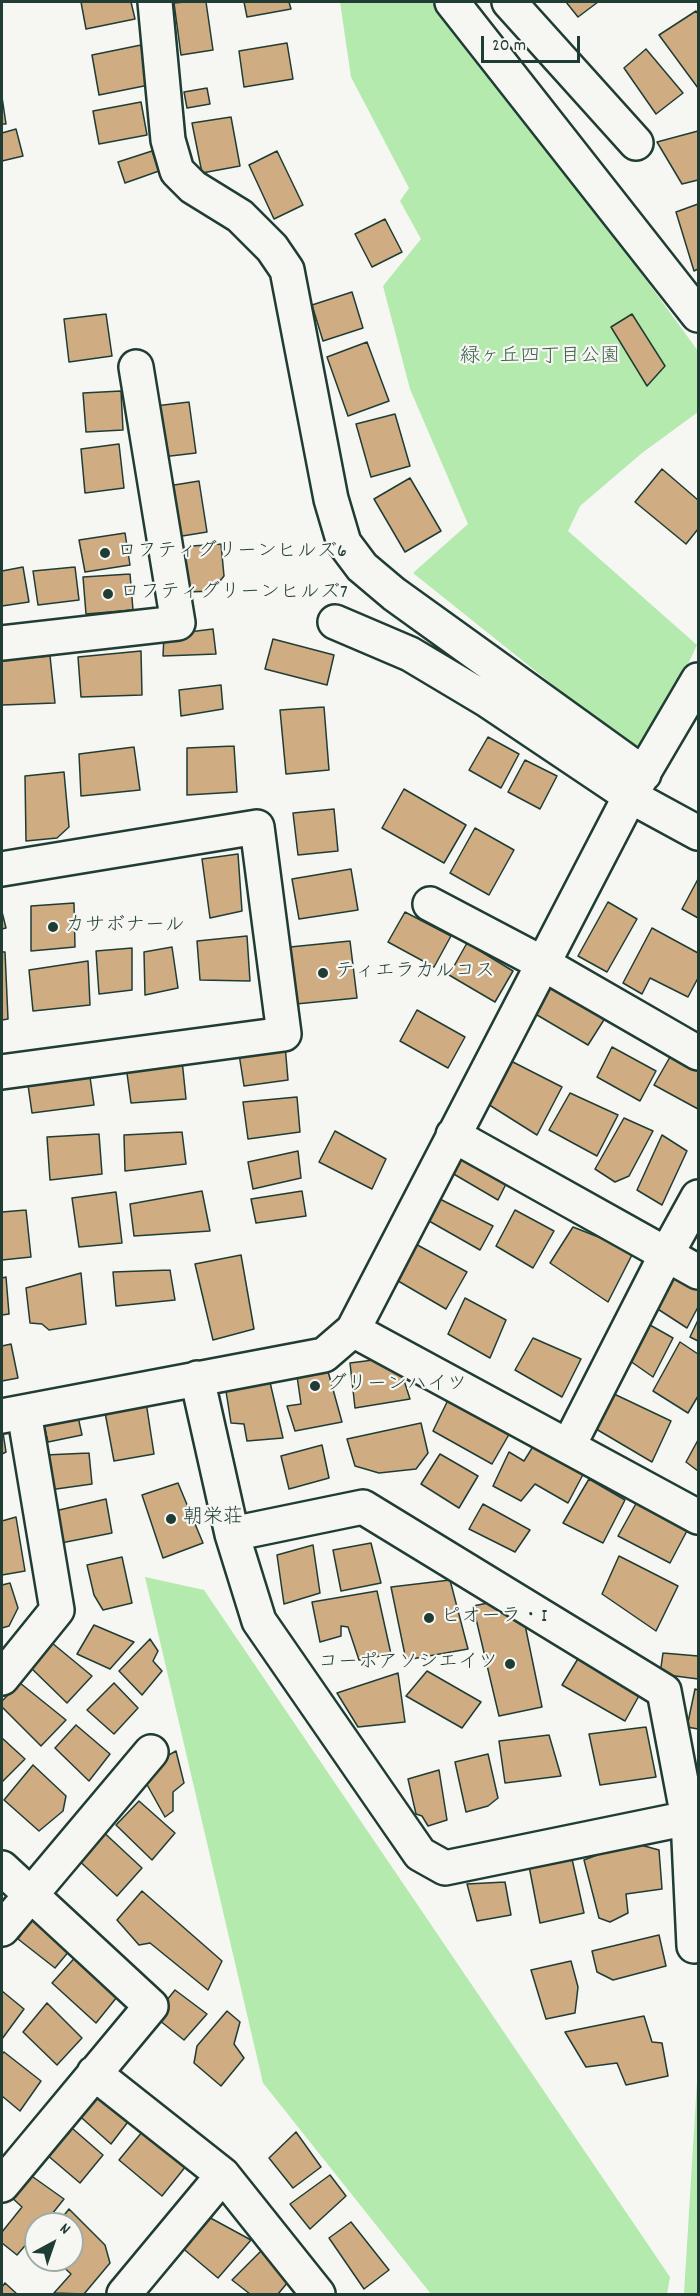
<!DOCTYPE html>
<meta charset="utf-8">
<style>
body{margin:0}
#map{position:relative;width:700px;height:2296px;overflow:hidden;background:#f6f6f2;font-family:Dekko,sans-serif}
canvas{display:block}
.frame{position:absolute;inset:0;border:3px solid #1f3d34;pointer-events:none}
.north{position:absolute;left:24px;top:2212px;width:60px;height:60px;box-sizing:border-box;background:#f6f6f2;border:2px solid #a0aca6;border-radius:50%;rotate:40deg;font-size:16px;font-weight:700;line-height:24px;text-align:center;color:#1f3d34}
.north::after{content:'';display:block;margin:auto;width:21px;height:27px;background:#1f3d34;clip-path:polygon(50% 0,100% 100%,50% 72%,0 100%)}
.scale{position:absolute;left:481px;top:36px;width:99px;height:27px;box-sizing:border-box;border:3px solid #1f3d34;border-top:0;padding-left:8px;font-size:18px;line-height:21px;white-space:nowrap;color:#1f3d34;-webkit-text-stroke:4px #f6f6f2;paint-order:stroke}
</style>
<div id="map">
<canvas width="700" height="2296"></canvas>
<div class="frame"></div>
<div class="north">N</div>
<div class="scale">20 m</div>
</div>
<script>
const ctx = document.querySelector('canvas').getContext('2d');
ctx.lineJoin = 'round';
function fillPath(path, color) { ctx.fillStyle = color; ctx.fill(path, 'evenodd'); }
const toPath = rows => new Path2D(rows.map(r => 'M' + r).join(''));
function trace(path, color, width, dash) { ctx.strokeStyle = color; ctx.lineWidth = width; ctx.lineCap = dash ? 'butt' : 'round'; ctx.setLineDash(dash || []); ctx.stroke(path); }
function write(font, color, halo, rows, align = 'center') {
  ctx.font = font + ' Dekko,"Klee One",sans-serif'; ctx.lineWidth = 4.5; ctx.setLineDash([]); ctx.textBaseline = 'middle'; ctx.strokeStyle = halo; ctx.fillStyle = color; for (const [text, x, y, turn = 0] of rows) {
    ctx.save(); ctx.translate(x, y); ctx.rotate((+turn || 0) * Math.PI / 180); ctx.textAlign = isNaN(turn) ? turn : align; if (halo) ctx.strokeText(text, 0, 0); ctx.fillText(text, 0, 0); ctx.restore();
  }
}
fillPath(toPath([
 [340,2,432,2,604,222,698,351,698,412,642,453,580,506,568,531,697,645,651,742,633,749,413,573,468,524,410,389,383,286,421,239,400,201,409,188,351,77],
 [145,1577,204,1590,670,2277,667,2294,431,2294,263,2083],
 [698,2065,698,2294,684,2294]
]), '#b4eaad');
const building = toPath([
 [81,2,131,2,135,19,86,29,81,2],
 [185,2,206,2,213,50,181,55,174,3,185,2],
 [244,2,289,2,291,9,247,17,244,2],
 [566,2,598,2,578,17,566,2],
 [696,11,698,14,698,88,659,35,696,11],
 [287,43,293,79,244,87,239,51,287,43],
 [141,45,149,85,99,95,92,55,141,45],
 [646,49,683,93,656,114,624,68,646,49],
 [207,88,210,104,187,108,184,92,207,88],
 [2,97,6,124,2,124,2,97],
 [141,102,147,135,99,144,93,111,141,102],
 [231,117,240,166,202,173,192,123,231,117],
 [16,129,23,156,2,161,2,133,16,129],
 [698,131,698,180,682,184,657,142,698,131],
 [152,151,159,171,125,183,118,162,152,151],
 [277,151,303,205,274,219,249,165,277,151],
 [698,204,698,269,694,271,676,212,698,204],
 [385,219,402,252,372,267,355,234,385,219],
 [352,292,363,328,323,341,312,305,352,292],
 [106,314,112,356,69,362,64,319,106,314],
 [632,314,665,366,647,386,611,327,632,314],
 [367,342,389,401,348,416,327,357,367,342],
 [121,391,123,430,86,432,83,393,121,391],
 [189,402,196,453,162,457,155,406,189,402],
 [395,414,410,466,371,477,356,424,395,414],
 [119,444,124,488,85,493,81,449,119,444],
 [662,469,698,500,698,529,686,544,635,502,662,469],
 [410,478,441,531,405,552,374,499,410,478],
 [199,481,207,532,176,537,168,486,199,481],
 [125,533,130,565,85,572,79,540,125,533],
 [221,544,224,576,212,591,188,592,178,558,192,546,221,544],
 [23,567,29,602,2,606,2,571,23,567],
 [75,567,79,600,38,605,33,571,75,567],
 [130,574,133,610,86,614,83,577,130,574],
 [213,629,216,654,163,656,164,635,213,629],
 [273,639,334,655,327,685,265,669,273,639],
 [141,651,142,695,81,697,78,657,141,651],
 [50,656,55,703,2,705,2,660,50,656],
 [221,685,223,709,181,716,179,690,221,685],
 [324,707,329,770,286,774,280,710,324,707],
 [488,737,519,754,501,788,469,770,488,737],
 [234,746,237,792,187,795,187,748,234,746],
 [134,747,140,790,81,796,79,754,134,747],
 [525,760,557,776,540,809,508,792,525,760],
 [64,772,69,827,57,838,26,841,25,776,64,772],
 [404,789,466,825,444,863,382,828,404,789],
 [334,809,338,851,298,855,293,813,334,809],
 [475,828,514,850,489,895,450,873,475,828],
 [238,854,242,911,210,918,202,859,238,854],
 [351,869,358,910,299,919,292,879,351,869],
 [698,879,698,918,682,909,698,879],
 [608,902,637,919,607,972,578,956,608,902],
 [74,903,75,947,31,951,31,906,74,903],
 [2,912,6,928,2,929,2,912],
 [405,912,451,936,434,967,388,942,405,912],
 [652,928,698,953,698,978,688,997,650,978,642,994,623,983,652,928],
 [247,936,250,981,200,980,197,941,247,936],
 [350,941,357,998,296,1004,290,947,350,941],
 [467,943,513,971,495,1002,449,975,467,943],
 [172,947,178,988,145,995,144,952,172,947],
 [132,948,132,990,99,994,96,951,132,948],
 [2,952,5,952,8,1019,2,1020,2,952],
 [88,961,90,1005,33,1011,29,970,88,961],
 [548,981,607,1015,588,1045,532,1012,548,981],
 [417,1010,465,1037,448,1068,400,1041,417,1010],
 [285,1045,288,1080,244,1086,239,1054,285,1045],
 [612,1047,656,1071,640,1101,597,1077,612,1047],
 [670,1057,698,1070,698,1109,654,1085,670,1057],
 [507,1059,562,1087,537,1135,483,1101,507,1059],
 [182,1060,186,1099,131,1103,126,1066,182,1060],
 [89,1070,94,1105,32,1113,27,1078,89,1070],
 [570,1093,618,1115,597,1156,549,1130,570,1093],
 [297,1097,300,1132,248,1139,243,1102,297,1097],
 [624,1118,653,1131,629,1176,615,1182,595,1169,624,1118],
 [335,1131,386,1159,372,1189,319,1162,335,1131],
 [182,1132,186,1164,125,1171,124,1135,182,1132],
 [99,1134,102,1174,50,1180,47,1137,99,1134],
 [662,1135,687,1151,662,1205,637,1190,662,1135],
 [298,1151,301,1178,253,1189,248,1162,298,1151],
 [463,1154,508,1180,498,1200,452,1173,463,1154],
 [202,1191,210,1231,134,1236,130,1204,202,1191],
 [302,1191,306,1216,256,1223,251,1199,302,1191],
 [116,1192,122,1243,79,1247,72,1198,116,1192],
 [434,1196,493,1226,480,1250,422,1217,434,1196],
 [26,1210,31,1257,2,1260,2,1212,26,1210],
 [515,1210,554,1231,533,1268,496,1246,515,1210],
 [573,1227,634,1251,608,1302,550,1263,573,1227],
 [412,1242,467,1272,446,1309,393,1278,412,1242],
 [241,1255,254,1329,213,1340,195,1264,241,1255],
 [670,1268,698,1284,698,1307,687,1328,650,1304,670,1268],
 [170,1270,175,1300,116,1306,113,1272,170,1270],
 [81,1273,86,1324,49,1330,42,1324,30,1323,26,1288,81,1273],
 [6,1277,9,1314,2,1315,2,1278,6,1277],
 [465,1298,506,1320,490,1358,448,1334,465,1298],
 [698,1320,698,1341,690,1337,698,1320],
 [643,1321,673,1338,653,1377,623,1356,643,1321],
 [533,1338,581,1359,562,1397,515,1370,533,1338],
 [680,1342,698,1354,698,1396,688,1413,653,1391,680,1342],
 [11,1344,18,1378,2,1381,2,1346,11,1344],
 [381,1359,401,1371,410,1399,355,1408,350,1363,381,1359],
 [326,1364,342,1422,295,1431,287,1406,301,1404,296,1369,326,1364],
 [269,1378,283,1438,247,1441,244,1424,231,1423,225,1385,269,1378],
 [612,1393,671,1421,652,1462,591,1426,612,1393],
 [448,1400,511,1431,492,1464,433,1431,448,1400],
 [146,1402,154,1454,114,1461,104,1407,146,1402],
 [77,1412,82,1435,48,1442,42,1417,77,1412],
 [421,1423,428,1453,416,1469,379,1473,355,1466,347,1439,421,1423],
 [2,1426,6,1452,2,1454,2,1426],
 [537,1440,588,1465,568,1503,535,1484,521,1501,493,1486,509,1452,524,1461,537,1440],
 [698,1440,698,1471,686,1462,698,1440],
 [322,1445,329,1478,289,1489,281,1456,322,1445],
 [89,1453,92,1484,49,1490,45,1455,89,1453],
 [440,1454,478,1476,459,1508,421,1484,440,1454],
 [589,1479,625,1500,603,1543,563,1523,589,1479],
 [178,1483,203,1543,163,1558,142,1495,178,1483],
 [106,1499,112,1533,61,1543,55,1511,106,1499],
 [638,1500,689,1527,670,1563,618,1536,638,1500],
 [483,1504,530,1530,515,1552,469,1529,483,1504],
 [16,1517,25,1571,2,1575,2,1521,16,1517],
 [371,1543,381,1583,341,1591,333,1550,371,1543],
 [313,1545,320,1593,284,1604,277,1555,313,1545],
 [619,1556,678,1586,656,1631,602,1594,619,1556],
 [122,1557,132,1603,103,1610,94,1595,87,1565,122,1557],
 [450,1580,468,1649,406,1660,391,1587,450,1580],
 [10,1583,18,1608,9,1626,2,1628,2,1585,10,1583],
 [377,1591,391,1654,359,1660,348,1627,341,1626,341,1636,320,1642,312,1602,377,1591],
 [493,1602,524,1620,542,1707,499,1716,473,1606,493,1602],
 [94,1625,134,1642,110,1669,77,1654,94,1625],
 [46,1638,92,1676,67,1703,26,1663,46,1638],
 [150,1639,158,1651,153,1661,162,1671,142,1695,119,1671,150,1639],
 [663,1653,698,1656,698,1679,660,1674,663,1653],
 [579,1657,640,1694,625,1721,562,1685,579,1657],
 [427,1671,481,1702,462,1728,406,1696,427,1671],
 [398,1673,405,1722,358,1727,337,1693,398,1673],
 [20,1683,66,1720,41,1746,2,1707,2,1701,20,1683],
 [114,1683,138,1708,114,1734,87,1710,114,1683],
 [695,1689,698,1690,698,1729,687,1727,695,1689],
 [76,1725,110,1754,89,1781,55,1748,76,1725],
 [646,1727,656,1777,600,1785,589,1734,646,1727],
 [549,1735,561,1776,505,1783,499,1741,549,1735],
 [2,1738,25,1759,2,1782,2,1738],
 [176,1751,184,1783,173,1792,173,1811,165,1817,145,1781,147,1767,176,1751],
 [488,1754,498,1798,488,1806,466,1812,455,1762,488,1754],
 [33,1765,66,1796,63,1811,39,1831,4,1800,33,1765],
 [439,1770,447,1820,428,1826,422,1816,416,1814,408,1779,439,1770],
 [139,1801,175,1833,152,1860,116,1825,139,1801],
 [98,1827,142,1868,117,1896,74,1856,98,1827],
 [637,1844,659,1850,662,1889,626,1894,628,1913,610,1922,599,1918,584,1860,618,1847,637,1844],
 [572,1859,584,1913,540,1923,529,1866,572,1859],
 [505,1882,511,1915,477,1921,467,1884,505,1882],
 [142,1891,222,1961,208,1990,150,1943,139,1945,117,1920,142,1891],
 [37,1911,75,1944,55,1968,18,1939,37,1911],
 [659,1935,666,1966,613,1980,597,1972,592,1951,659,1935],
 [80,1952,121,1992,96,2023,52,1983,80,1952],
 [571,1961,578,1987,575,2013,546,2019,531,1970,571,1961],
 [175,1990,207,2014,184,2040,154,2016,175,1990],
 [2,1991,24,2009,2,2039,2,1991],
 [47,2003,82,2038,57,2065,23,2032,47,2003],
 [227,2011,240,2022,234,2044,244,2058,221,2086,194,2063,197,2046,227,2011],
 [644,2016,652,2042,662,2043,668,2076,626,2085,617,2063,586,2067,565,2032,644,2016],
 [4,2052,41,2081,20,2111,2,2096,2,2054,4,2052],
 [95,2085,134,2114,111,2144,74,2111,95,2085],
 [65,2122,103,2155,80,2183,40,2149,65,2122],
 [147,2126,190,2161,162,2196,119,2160,147,2126],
 [296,2132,321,2167,293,2188,269,2158,296,2132],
 [26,2172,64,2199,44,2224,36,2224,36,2233,17,2255,2,2243,2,2232,22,2207,8,2194,26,2172],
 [330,2175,346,2196,310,2229,290,2204,330,2175],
 [69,2209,105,2245,110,2263,84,2294,54,2293,71,2274,56,2260,72,2260,72,2224,57,2224,69,2209],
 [205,2215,251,2240,218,2278,180,2246,205,2215],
 [351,2222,389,2270,364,2289,329,2238,351,2222],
 [265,2247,293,2276,278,2294,250,2294,232,2280,265,2247],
 [5,2283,17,2294,2,2294,2,2287,5,2283]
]);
fillPath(building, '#cfac82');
trace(building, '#1f3d34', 1.5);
const minor = toPath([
 [155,2,168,140,177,171,193,187,240,216,272,248,287,270,331,499,344,543,362,567,394,594,644,774],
 [452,2,698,315],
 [509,2,636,143],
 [335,622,410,654,487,700,630,796,698,833],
 [2,643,178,623,136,367],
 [2,869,257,827,284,1034,2,1072],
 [430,904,542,963,698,1053],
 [453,1135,698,1272],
 [353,1330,698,1517],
 [197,1378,232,1534,259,1621,420,1854,445,1868,698,1816],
 [2,1416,324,1355,353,1330,630,796,698,680],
 [569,1445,666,1255,698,1197],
 [232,1534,363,1507,664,1691,688,1818,694,1946],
 [2,1678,57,1610,24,1412],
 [2,1868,151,2006,2,2185],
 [2,1929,151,1752],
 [94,2073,223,2175,318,2294],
 [124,2294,223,2175]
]);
trace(minor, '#1f3d34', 38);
trace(minor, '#f6f6f2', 33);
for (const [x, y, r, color] of [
 [105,553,6,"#1f3d34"],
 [108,594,6,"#1f3d34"],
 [53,927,6,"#1f3d34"],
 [323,973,6,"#1f3d34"],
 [315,1386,6,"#1f3d34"],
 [171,1519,6,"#1f3d34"],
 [429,1618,6,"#1f3d34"],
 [510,1664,6,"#1f3d34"]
]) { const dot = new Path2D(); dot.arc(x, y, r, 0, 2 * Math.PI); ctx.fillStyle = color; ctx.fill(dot); trace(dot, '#f6f6f2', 2); }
write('20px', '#3d604c', '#f6f6f2', [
 ["緑ヶ丘四丁目公園",540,358]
]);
write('20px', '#1f3d34', '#f6f6f2', [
 ["ロフティグリーンヒルズ6",117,553],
 ["ロフティグリーンヒルズ7",120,594],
 ["カサボナール",65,927],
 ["ティエラカルコス",335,973],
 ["グリーンハイツ",327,1386],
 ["朝栄荘",183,1519],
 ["ピオーラ・I",441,1618],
 ["コーポアソシエイツ",498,1664,"right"]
], 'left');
</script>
